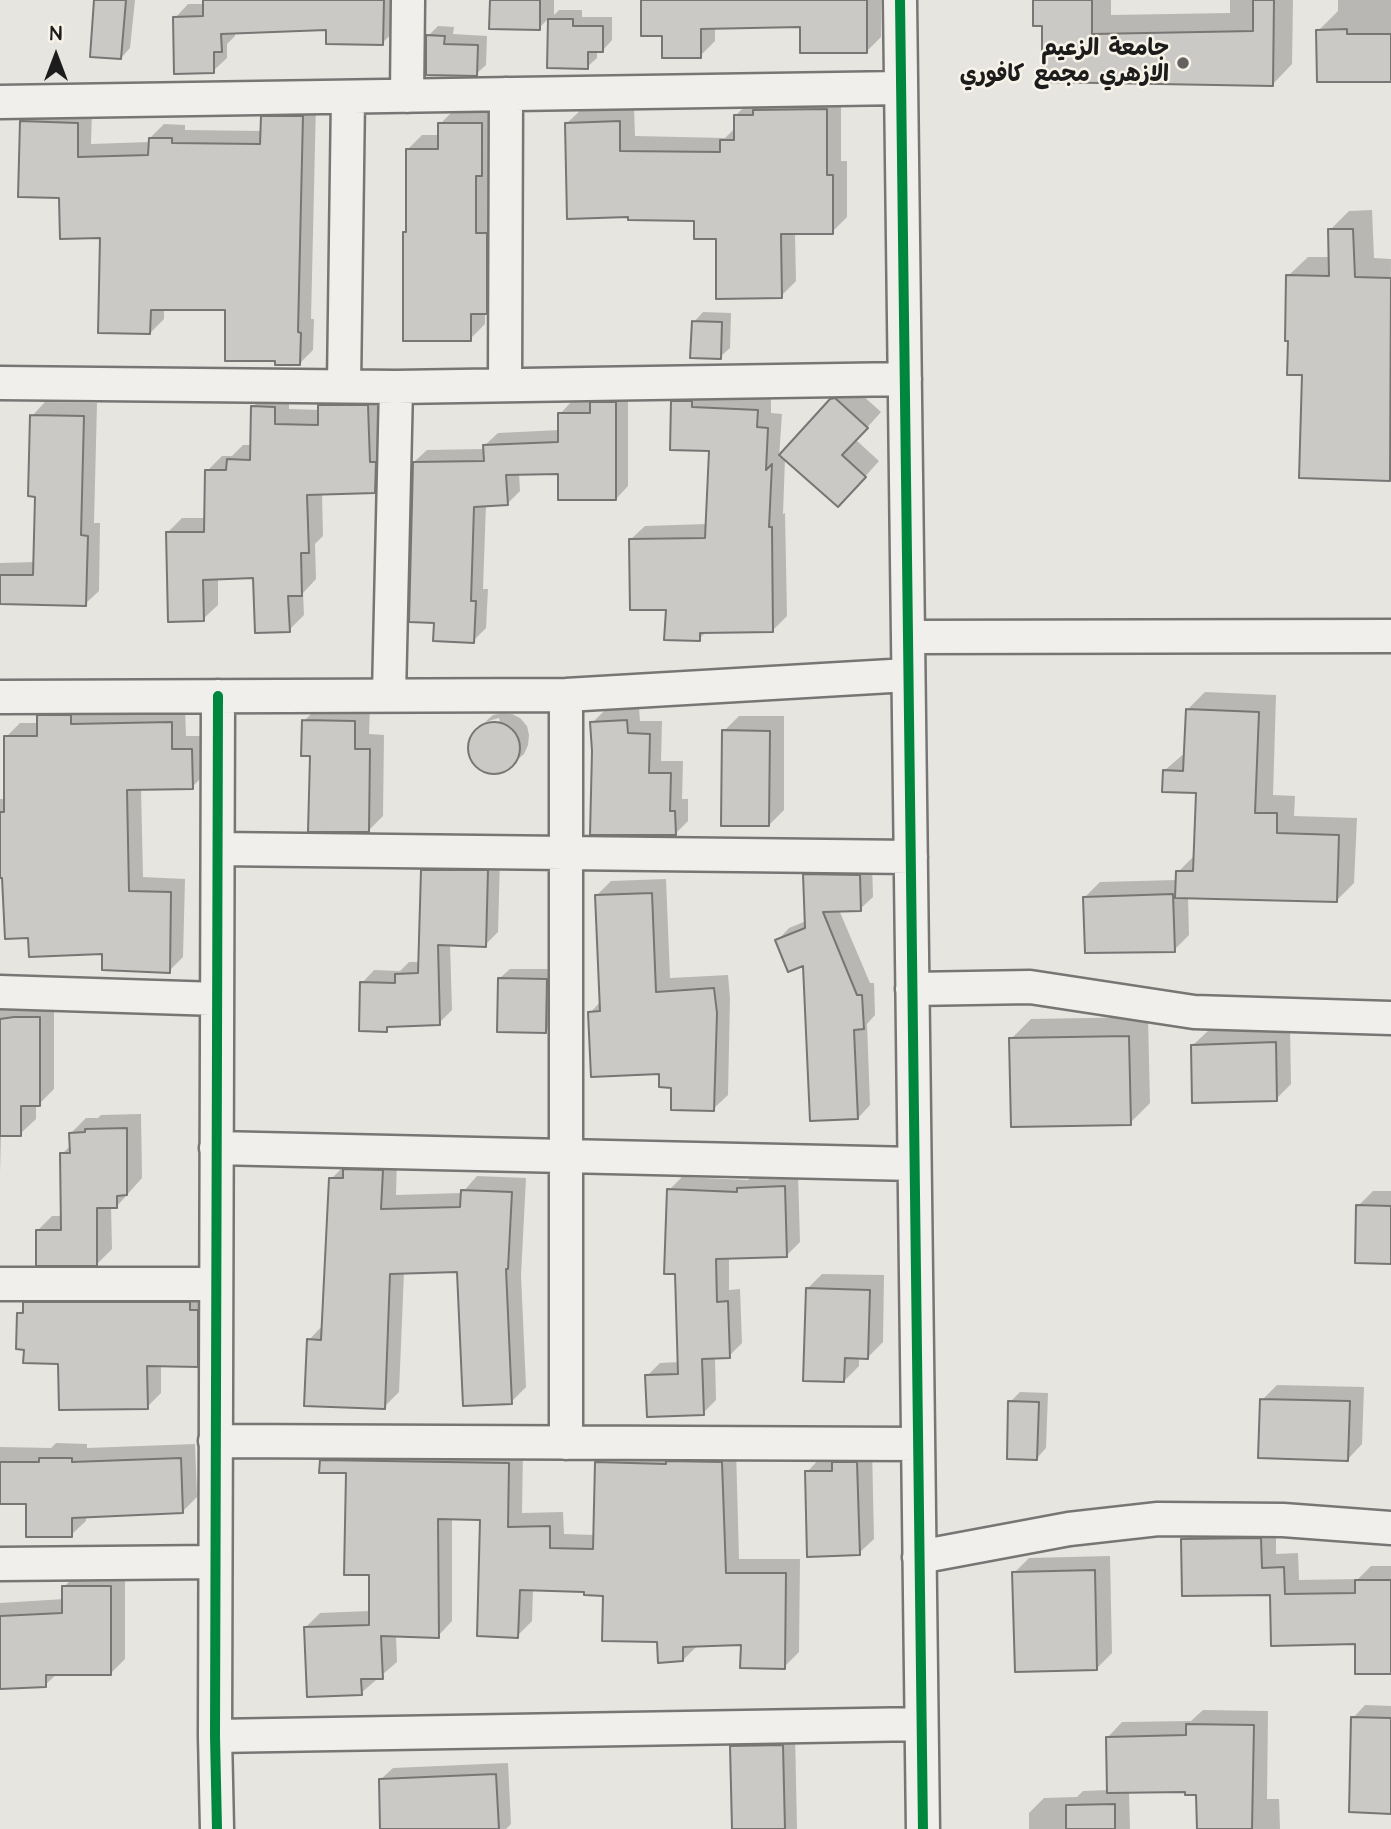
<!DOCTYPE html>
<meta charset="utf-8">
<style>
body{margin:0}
#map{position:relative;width:1391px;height:1829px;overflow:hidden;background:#e6e5e0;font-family:"Architects Daughter",sans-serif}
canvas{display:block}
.north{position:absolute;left:21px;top:21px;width:70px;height:70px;-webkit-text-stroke:5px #f7f3e8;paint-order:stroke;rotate:0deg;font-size:19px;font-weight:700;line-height:28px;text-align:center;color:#1c1c1c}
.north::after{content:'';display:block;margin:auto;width:24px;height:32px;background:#1c1c1c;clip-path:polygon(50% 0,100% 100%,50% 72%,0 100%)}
</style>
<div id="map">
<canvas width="1391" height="1829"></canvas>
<div class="north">N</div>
</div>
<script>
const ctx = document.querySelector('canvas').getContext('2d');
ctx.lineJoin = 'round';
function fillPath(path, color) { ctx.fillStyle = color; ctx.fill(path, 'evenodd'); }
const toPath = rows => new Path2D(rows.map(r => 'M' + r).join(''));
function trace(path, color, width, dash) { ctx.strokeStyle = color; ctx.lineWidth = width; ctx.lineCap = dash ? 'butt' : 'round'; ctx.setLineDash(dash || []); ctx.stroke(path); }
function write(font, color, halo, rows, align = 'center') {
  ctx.font = font + ' "Architects Daughter","Playpen Sans Arabic",sans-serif'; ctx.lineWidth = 5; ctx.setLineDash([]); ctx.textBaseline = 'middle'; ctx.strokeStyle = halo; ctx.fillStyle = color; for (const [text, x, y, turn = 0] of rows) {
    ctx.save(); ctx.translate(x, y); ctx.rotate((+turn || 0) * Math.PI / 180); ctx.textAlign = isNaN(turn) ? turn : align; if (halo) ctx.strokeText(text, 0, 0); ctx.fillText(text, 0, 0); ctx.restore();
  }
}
fillPath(toPath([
 [95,0,135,0,130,48,121,58],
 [204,0,396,0,396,30,382,43,328,28,235,32,235,36,227,44,227,58,213,71,175,18,188,4,205,4],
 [492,0,554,0,554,15,559,10,582,10,582,17,612,17,612,40,603,50,597,50,597,58,587,67,548,67,549,18,539,28],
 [643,0,881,0,881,37,866,52,802,25,715,27,715,41,700,56,663,34],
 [1035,0,1111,0,1111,15,1230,13,1230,0,1293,0,1292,64,1273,84,1044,25],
 [1338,0,1391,0,1391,80,1318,31,1338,11],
 [438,26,454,27,453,34,487,36,486,65,476,74,428,36],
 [841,95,841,161,847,161,847,217,832,232,795,232,796,281,781,296,718,237,567,123,582,109,634,107,635,136,725,138,736,127,736,115,751,100],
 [316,102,311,319,314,319,313,350,299,364,277,360,227,308,164,308,164,319,150,333,102,236,61,196,21,122,35,108,92,110,91,144,150,142,150,138,164,124,185,125,185,130,262,131,262,117,276,103],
 [455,109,496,109,501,297,485,312,485,324,470,339,404,233,408,229,407,150,422,135,440,135,440,124],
 [1372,210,1374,258,1391,259,1389,479,1303,374,1288,276,1308,257,1331,257,1330,230,1349,211],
 [703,312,731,313,730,348,720,357,694,322],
 [847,384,850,384,881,412,856,440,879,461,853,490,785,458,783,514,785,513,787,616,773,630,707,631,699,639,668,608,630,540,645,526,707,524,710,449,673,402,688,387,771,396,771,413,782,414,779,458],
 [334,390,383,391,389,477,374,491,322,493,323,536,315,544,316,579,303,593,304,615,289,630,255,576,218,577,218,605,203,619,167,533,182,518,206,518,207,471,222,456,232,456,243,445,252,445,253,407,267,392,289,393,289,409,320,410,320,405],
 [605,390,628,390,628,486,616,499,560,472,519,473,520,491,507,504,486,504,483,589,488,589,486,628,473,641,435,622,414,462,427,450,485,449,485,445,498,433,560,430,560,414,572,401,594,401],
 [45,402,97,403,94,523,100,523,99,591,85,604,0,602,0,563,35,562,37,495,32,416],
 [1205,692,1276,695,1273,795,1295,796,1294,816,1357,818,1354,883,1336,901,1188,896,1189,935,1174,950,1085,897,1100,882,1177,880,1178,872,1196,854,1198,791,1165,770,1186,752,1187,710],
 [53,702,185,708,186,736,206,736,206,773,192,787,141,788,143,877,185,879,183,957,169,971,104,952,30,936,4,876,0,876,0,799,6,799,6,737,20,723,38,723,38,716],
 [319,706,370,707,369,734,384,735,383,816,368,831,311,754,304,721],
 [639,708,640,721,662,721,661,761,683,761,682,799,688,799,688,821,675,834,594,751,592,723,605,710],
 [502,713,512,714,520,718,527,726,529,735,528,745,524,754,505,770,496,773,486,772,477,767,471,760,468,751,470,741,480,727,500,721,499,718,485,722,493,715],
 [739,716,784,716,784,810,769,825,724,731],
 [436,858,500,858,498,932,485,945,450,944,452,1010,439,1023,391,1025,386,1030,362,983,374,970,400,971,409,962,420,962,423,870],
 [818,862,872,863,873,897,860,909,839,910,870,983,874,983,875,1015,867,1024,870,1105,858,1118,805,963,777,941,789,928,806,921,805,875],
 [666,879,670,978,728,975,730,998,728,1095,713,1109,673,1086,661,1072,590,1013,601,1001,596,896,611,881],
 [510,969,556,969,555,1022,545,1031,500,978],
 [54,1003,54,1089,39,1104,36,1104,36,1119,20,1134,1,1134,0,1173,0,1004],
 [1148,1017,1150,1103,1130,1123,1011,1039,1031,1019],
 [1290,1028,1291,1084,1276,1099,1193,1045,1208,1031],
 [141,1114,142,1178,117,1206,111,1206,112,1249,97,1264,37,1231,52,1216,62,1216,62,1154,71,1145,71,1133,86,1118,98,1118,101,1115],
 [397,1156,396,1195,462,1193,477,1176,526,1178,521,1275,526,1387,511,1402,459,1270,404,1272,399,1392,384,1407,309,1340,323,1325,331,1179,346,1164],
 [798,1174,800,1242,787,1255,729,1257,729,1290,740,1289,742,1343,729,1356,715,1357,716,1400,703,1413,647,1376,660,1363,680,1362,676,1272,669,1190,682,1177,748,1180,752,1176],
 [1373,1191,1391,1191,1391,1262,1358,1206],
 [822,1274,884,1275,883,1342,868,1357,859,1356,859,1366,844,1381,807,1289],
 [39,1289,203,1289,211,1351,197,1365,161,1364,161,1393,147,1407,60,1362,25,1348,19,1314,25,1308,25,1303],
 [1277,1385,1364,1387,1362,1444,1348,1459,1262,1400],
 [1020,1392,1048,1393,1046,1448,1037,1458,1010,1402],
 [56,1443,87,1444,87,1448,195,1444,197,1497,182,1512,86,1516,86,1521,71,1535,28,1503,0,1502,0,1447,51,1448],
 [336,1446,523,1450,522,1513,563,1512,564,1534,595,1535,597,1463,611,1448,736,1448,739,1559,800,1559,799,1652,784,1667,742,1643,698,1645,683,1660,605,1594,586,1590,533,1589,532,1621,517,1636,482,1518,452,1518,452,1621,438,1636,396,1635,397,1662,361,1693,305,1628,320,1613,370,1611,370,1573,348,1472,321,1461],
 [872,1448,874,1539,859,1553,807,1472,821,1457],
 [1276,1524,1276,1554,1298,1553,1299,1580,1358,1579,1371,1566,1391,1566,1391,1672,1357,1642,1183,1540,1197,1525],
 [1110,1556,1112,1653,1097,1668,1014,1573,1029,1558],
 [78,1572,125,1572,125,1659,110,1674,57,1674,45,1685,0,1687,0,1603,64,1599,64,1587],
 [1365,1705,1391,1706,1391,1812,1353,1718],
 [1203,1710,1268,1711,1267,1799,1279,1799,1280,1829,1199,1829,1198,1794,1187,1791,1129,1791,1130,1829,1029,1829,1029,1813,1044,1798,1077,1797,1083,1791,1109,1790,1108,1737,1122,1722,1191,1721],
 [745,1733,795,1733,797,1829,734,1829,732,1746],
 [508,1763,511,1824,506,1829,382,1829,380,1780,393,1768]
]), '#0003');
const building = toPath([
 [94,0,126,0,121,59,90,57,94,0],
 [203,0,384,0,383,45,326,44,326,30,221,34,222,52,214,52,214,73,174,74,173,17,203,16,203,0],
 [490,0,540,0,540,30,489,29,490,0],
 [641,0,867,0,867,53,800,53,800,27,701,29,701,58,662,58,662,36,641,36,641,0],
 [1033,0,1092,0,1092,34,1253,31,1253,0,1274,0,1273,86,1042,82,1042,26,1033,26,1033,0],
 [548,19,573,19,573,26,603,26,603,52,588,52,588,69,547,68,548,19],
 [1347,29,1347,34,1391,34,1391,82,1317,82,1316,30,1347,29],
 [426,35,445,36,444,44,478,45,477,76,426,75,426,35],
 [827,109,827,175,833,175,833,234,781,234,782,298,716,299,716,239,694,239,694,221,628,220,628,217,567,219,565,123,620,121,620,151,720,152,720,140,734,140,734,115,753,115,753,110,827,109],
 [261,116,303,116,298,332,301,333,300,365,275,365,275,361,225,361,225,310,151,310,150,334,98,333,100,238,60,239,59,198,18,197,20,121,78,123,78,157,148,155,149,138,172,138,172,143,260,144,261,116],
 [438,123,482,123,482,176,476,176,476,233,487,233,487,314,471,314,471,341,403,341,403,232,406,232,406,149,438,149,438,123],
 [1328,229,1353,229,1355,277,1391,278,1390,481,1299,478,1302,375,1287,375,1288,341,1285,341,1286,275,1329,276,1328,229],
 [692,321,722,322,721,359,690,358,692,321],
 [835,398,868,428,842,455,866,477,838,507,779,455,830,399,835,398],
 [671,401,692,401,692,407,758,410,757,427,768,428,766,470,772,464,769,527,772,527,773,632,700,633,700,641,664,640,666,610,630,610,629,539,705,538,709,451,670,450,671,401],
 [590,402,616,402,616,500,558,500,558,474,506,475,508,505,474,507,471,601,476,601,474,643,433,641,434,623,409,622,413,462,484,461,483,445,558,442,558,413,590,413,590,402],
 [318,405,368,405,370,462,376,462,375,493,307,495,309,553,301,553,302,596,288,596,290,632,255,633,253,578,203,580,204,621,168,622,166,532,204,532,205,470,226,470,227,459,250,460,251,406,275,407,275,424,318,425,318,405],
 [30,415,84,416,81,535,88,536,86,606,0,604,0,575,33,575,35,497,28,496,30,415],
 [1186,709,1259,712,1255,813,1277,813,1277,833,1339,835,1337,902,1175,898,1176,871,1193,871,1196,793,1162,792,1163,770,1183,771,1186,709],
 [37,715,71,715,71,724,172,722,172,749,192,749,193,789,127,790,129,891,171,892,170,973,102,970,102,954,29,957,28,938,5,939,2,878,0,878,0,812,4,812,4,736,37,736,37,715],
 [302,720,355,721,355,749,370,749,369,832,308,832,310,756,301,756,302,720],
 [627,720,628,733,650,734,649,773,671,773,670,811,675,811,676,835,590,835,592,751,590,722,627,720],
 '468 748a26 26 0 1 1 52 0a26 26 0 1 1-52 0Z',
 [722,730,770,731,769,826,721,826,722,730],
 [421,870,488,870,486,947,438,945,440,1025,387,1027,387,1032,359,1031,360,982,395,983,395,974,418,973,421,870],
 [803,874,860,875,861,911,823,912,857,995,862,995,864,1029,854,1030,858,1119,810,1121,803,966,788,972,775,940,805,928,803,874],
 [652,893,656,992,714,988,717,1013,714,1111,671,1110,671,1088,659,1087,659,1074,591,1077,588,1012,600,1011,595,895,652,893],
 [1173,894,1175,952,1085,953,1083,897,1173,894],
 [498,978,547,979,546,1033,497,1032,498,978],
 [14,1017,40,1017,40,1106,21,1106,21,1136,0,1136,0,1019,14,1017],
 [1129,1036,1131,1125,1011,1127,1009,1038,1129,1036],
 [1276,1042,1277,1101,1192,1103,1191,1045,1276,1042],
 [127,1128,127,1195,117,1196,117,1208,97,1208,97,1266,36,1266,36,1230,61,1230,60,1153,70,1153,69,1133,85,1132,85,1129,127,1128],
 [343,1169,383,1170,381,1209,460,1207,461,1190,512,1192,508,1269,506,1269,512,1404,463,1406,457,1272,390,1274,385,1409,304,1406,307,1339,321,1340,329,1178,343,1178,343,1169],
 [785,1186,787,1257,716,1259,717,1302,728,1301,730,1358,702,1359,704,1415,647,1417,645,1375,678,1374,675,1274,664,1274,667,1189,737,1192,737,1188,785,1186],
 [1356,1205,1391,1206,1391,1264,1355,1263,1356,1205],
 [806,1288,870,1290,868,1359,845,1358,844,1382,803,1381,806,1288],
 [23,1302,190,1302,190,1310,198,1310,198,1367,147,1366,148,1409,59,1410,58,1364,23,1363,24,1350,16,1349,17,1313,23,1313,23,1302],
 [1260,1399,1350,1401,1348,1461,1258,1458,1260,1399],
 [1008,1401,1039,1402,1037,1460,1007,1459,1008,1401],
 [39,1458,72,1458,72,1462,181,1458,183,1513,72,1518,72,1537,26,1537,26,1504,0,1504,0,1462,39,1462,39,1458],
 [320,1460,509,1463,508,1527,550,1526,550,1548,593,1549,595,1462,666,1464,666,1461,722,1462,726,1573,786,1573,785,1669,740,1668,741,1645,683,1647,683,1661,658,1663,657,1642,602,1641,603,1596,584,1595,584,1592,520,1590,518,1638,477,1636,480,1520,438,1519,439,1638,381,1636,383,1679,361,1679,362,1695,307,1697,304,1627,369,1625,369,1575,344,1575,346,1473,319,1473,320,1460],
 [832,1462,857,1462,860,1555,807,1557,805,1471,832,1471,832,1462],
 [1261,1538,1262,1568,1284,1567,1285,1594,1355,1593,1355,1580,1391,1580,1391,1674,1355,1674,1355,1644,1271,1646,1270,1595,1182,1596,1181,1539,1261,1538],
 [1095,1570,1097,1670,1015,1672,1012,1572,1095,1570],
 [62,1586,111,1586,111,1675,46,1675,46,1687,0,1689,0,1616,62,1613,62,1586],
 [1351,1717,1391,1718,1391,1814,1349,1812,1351,1717],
 [1186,1724,1254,1725,1252,1829,1197,1829,1196,1795,1185,1795,1185,1792,1107,1793,1106,1737,1186,1735,1186,1724],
 [783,1745,785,1829,732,1829,730,1746,783,1745],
 [496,1774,499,1829,380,1829,379,1779,496,1774],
 [1115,1804,1115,1829,1066,1829,1066,1805,1115,1804]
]);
fillPath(building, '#cac9c5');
trace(building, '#777674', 2);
const minor = toPath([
 [900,0,923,1829],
 [407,96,408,0],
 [0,102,901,88],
 [0,383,396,387,905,379],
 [505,384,506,94],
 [344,385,348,97],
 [908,637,1391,636],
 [389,695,396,387],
 [0,697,566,695,908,675],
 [219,849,911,857],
 [912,989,1030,987,1194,1012,1391,1018],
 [0,992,217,999],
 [216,1148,914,1164],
 [0,1284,216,1284],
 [215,1441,918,1444],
 [566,1443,566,695],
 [919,1557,1069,1529,1158,1519,1283,1520,1391,1528],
 [0,1564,215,1562],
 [215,1736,921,1724],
 [217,1829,215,1736,218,696]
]);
trace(minor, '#777674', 37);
trace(minor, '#f0efeb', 32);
trace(toPath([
 [900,0,923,1829],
 [217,1829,215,1736,218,696]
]), '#00873e', 10);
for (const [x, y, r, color] of [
 [1183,63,7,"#636261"]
]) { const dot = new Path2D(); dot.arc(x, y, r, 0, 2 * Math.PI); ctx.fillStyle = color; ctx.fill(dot); trace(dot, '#f7f3e8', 2.5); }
write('bold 23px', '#1c1c1c', '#f7f3e8', [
 ["جامعة الزعيم",1169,50],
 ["الازهري مجمع كافوري",1169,76]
], 'right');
</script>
